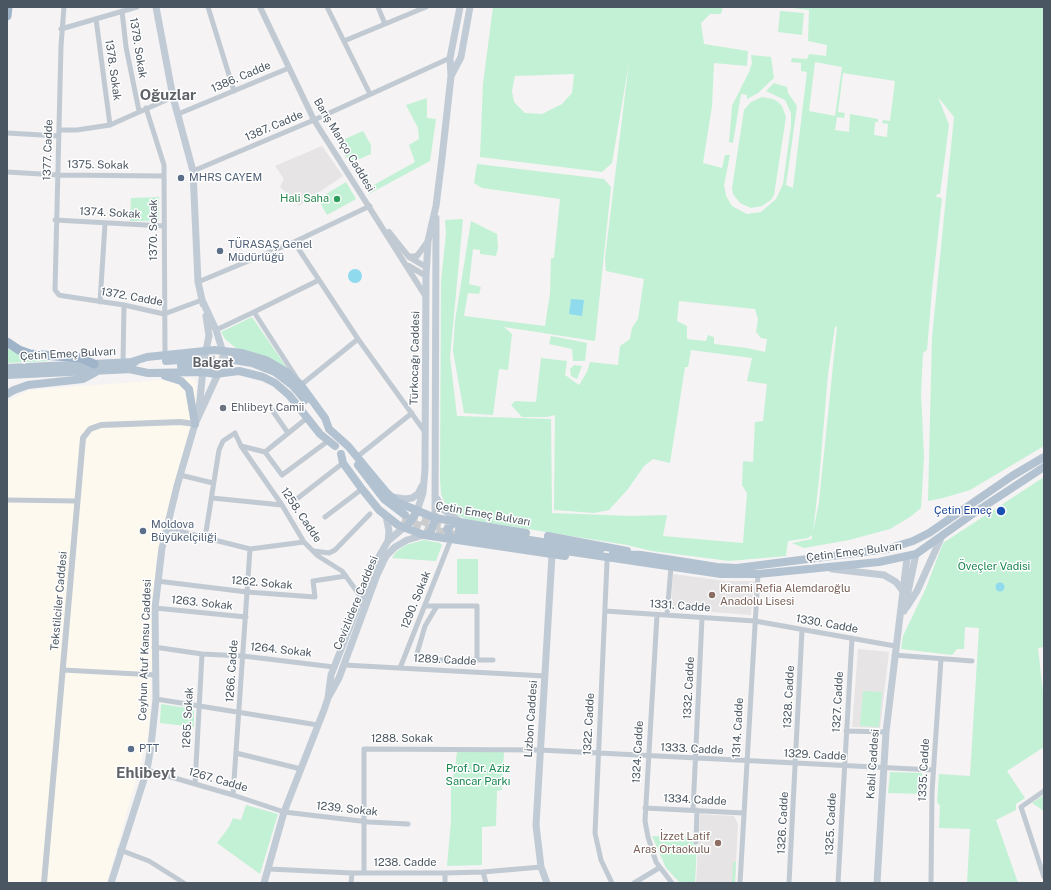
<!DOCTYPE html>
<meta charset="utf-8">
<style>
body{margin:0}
#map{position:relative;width:1051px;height:890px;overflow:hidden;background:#f5f3f3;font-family:"Public Sans",sans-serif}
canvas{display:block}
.frame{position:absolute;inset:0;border:8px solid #4a5661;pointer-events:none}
</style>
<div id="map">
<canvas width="1051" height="890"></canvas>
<div class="frame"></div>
</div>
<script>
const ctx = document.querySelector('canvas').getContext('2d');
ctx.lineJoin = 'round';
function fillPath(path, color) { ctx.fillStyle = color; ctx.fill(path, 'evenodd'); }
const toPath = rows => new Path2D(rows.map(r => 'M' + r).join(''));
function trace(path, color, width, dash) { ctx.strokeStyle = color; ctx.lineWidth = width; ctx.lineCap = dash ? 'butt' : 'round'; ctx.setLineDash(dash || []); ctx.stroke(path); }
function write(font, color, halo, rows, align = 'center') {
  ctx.font = font + ' "Public Sans",sans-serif'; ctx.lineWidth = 3; ctx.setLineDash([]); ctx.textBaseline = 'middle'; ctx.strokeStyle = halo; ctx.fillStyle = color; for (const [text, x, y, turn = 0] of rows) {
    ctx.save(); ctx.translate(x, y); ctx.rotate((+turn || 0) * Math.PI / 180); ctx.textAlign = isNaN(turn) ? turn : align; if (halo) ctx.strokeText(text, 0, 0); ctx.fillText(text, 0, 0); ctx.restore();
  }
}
fillPath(toPath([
 [187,378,193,379,196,383,195,408,156,561,149,733,107,883,7,883,7,401,30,390]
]), '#fdf9ef');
fillPath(toPath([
 [322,146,343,176,299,206,280,187,284,179,275,166],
 [673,574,725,581,754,581,751,615,671,609],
 [858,649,889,652,880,728,852,727],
 [700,814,734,816,738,824,735,883,696,883]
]), '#e6e4e5');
fillPath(toPath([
 [493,7,723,7,721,14,710,14,701,23,704,44,748,51,747,66,714,63,712,106,703,163,722,168,725,155,730,155,724,185,726,196,732,206,747,214,761,212,776,199,783,184,791,126,791,113,785,100,766,91,774,83,787,87,788,93,797,106,786,185,793,188,807,72,801,71,801,63,791,62,792,58,807,59,809,54,826,56,827,45,808,41,809,10,785,7,1044,7,1044,446,970,490,943,498,928,501,932,337,954,117,938,97,949,125,940,194,937,194,936,197,942,198,932,290,927,350,923,353,921,393,924,457,921,508,910,517,890,529,849,540,804,548,792,543,812,539,812,535,808,538,788,541,786,556,729,561,652,551,627,545,466,519,451,512,445,503,441,494,440,479,441,281,446,234,445,220,463,219,450,357,457,416,551,419,552,513,632,516,667,515,663,536,743,543,747,493,742,485,743,461,753,462,755,422,763,421,767,384,747,381,752,358,691,350,688,367,685,367,670,463,653,459,644,466,628,489,609,510,594,513,554,510,555,415,547,417,522,417,511,405,515,401,536,402,541,358,567,361,565,375,579,385,587,372,590,362,618,365,620,346,630,339,632,328,638,319,644,279,606,271,605,258,629,62,612,163,602,172,480,157,483,84],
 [815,62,842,67,835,116,809,111],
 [843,73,895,81,890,121,883,120,882,123,888,124,887,137,874,135,875,122,878,122,878,119,850,114,849,132,835,130,837,117,844,118,845,113,838,112],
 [574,74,572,93,562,104,542,114,525,113,514,102,512,91,515,76],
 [679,301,755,309,758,319,756,332,761,338,767,339,765,352,747,348,714,344,714,337,708,335,706,341,687,339,687,326,677,321],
 [835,326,837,327,819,502,813,532,819,480,828,374],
 [780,11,804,13,802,35,778,32],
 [751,55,771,57,774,78,758,93,747,99,747,95,741,94,733,143,729,142,732,106,749,72,752,63],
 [762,97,773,99,778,102,782,106,786,117,774,195,771,200,762,206,751,208,740,203,733,194,732,188,744,110,751,102],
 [427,98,427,118,436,119,430,161,369,194,355,171,363,167,372,186,415,162,409,145,419,139,418,128,406,105],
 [363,131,371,145,371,154,350,163,338,142],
 [477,164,604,179,611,187,595,341,504,327,512,334,508,370,499,369,493,415,464,413,453,351,455,321,471,221,497,234,498,248,496,256,480,254,480,250,473,249,469,284,481,287,479,294,468,293,464,316,545,326,550,293,551,258,554,258,560,199,482,188,474,183],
 [346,182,356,199,327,215,318,199],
 [159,197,159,221,130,221,131,198],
 [252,317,289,371,237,349,225,339,221,332],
 [551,336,587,343,585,361,573,361,572,349,549,344],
 [7,348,19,355,49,361,7,363],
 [574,365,582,366,577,379,571,376,570,369],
 [1044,477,1044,647,1038,648,1044,701,1044,747,1007,771,1025,798,1016,804,1016,810,996,820,1018,883,967,883,970,829,939,828,940,806,937,802,939,774,970,776,979,628,965,627,964,649,957,649,952,655,901,649,903,636,926,588,943,543],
 [424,540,440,543,442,545,436,561,392,558,396,552,406,545],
 [457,559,478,559,478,594,457,594],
 [863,691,882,692,879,727,860,726],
 [161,704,194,709,194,727,160,723],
 [457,751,504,752,502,790,497,791,496,826,482,827,482,865,447,866,451,821,451,785,455,769],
 [890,772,922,773,922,794,888,793],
 [1044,795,1044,811,1032,803],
 [246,805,278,814,260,874,217,843,229,827,233,818,241,820],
 [652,836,693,838,693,844,697,845,695,883,680,883,666,868],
 [733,862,736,862,735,883,732,883]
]), '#c3f1d5');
fillPath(toPath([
 '348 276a7 7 0 1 1 14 0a7 7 0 1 1-14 0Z',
 [571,299,584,300,582,316,569,314],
 '995.5 587a4.5 4.5 0 1 1 9 0a4.5 4.5 0 1 1-9 0Z'
]), '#90daee');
trace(toPath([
 [195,359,234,360],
 [197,366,231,365],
 [410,517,438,526,454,528],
 [402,520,437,531,458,535]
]), '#caccce', 8, [8, 4]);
trace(toPath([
 [64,7,61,46,55,290,59,295,64,296,124,305,164,314,202,300],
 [208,7,234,91],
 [327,7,370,94],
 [378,7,385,24],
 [122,11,126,47,139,111],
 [96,19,110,125],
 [61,29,137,7],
 [344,41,426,7],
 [146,108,164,165,165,356],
 [178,114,289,68],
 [59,130,77,130,110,125,173,97],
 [7,133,59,136],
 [193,171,314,120,450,58],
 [7,172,58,175,164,176],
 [55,220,164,226],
 [294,242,358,339,425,432],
 [198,282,294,242,370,206],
 [100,302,105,224],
 [216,330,254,312],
 [123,363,124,305],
 [296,377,254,312,319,280],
 [300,384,301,385,358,339],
 [272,410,288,433],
 [241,446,265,452,307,418],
 [265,452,282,475,328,441],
 [357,457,412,413],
 [180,475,213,483],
 [212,498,282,505],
 [298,498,343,463],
 [7,500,77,501],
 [325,517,362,489],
 [167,528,250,549,304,542],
 [205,538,219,450,223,441,235,433,241,446,282,505,304,542,318,556,342,571,361,597],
 [314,551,329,553,335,550,370,514],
 [607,562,595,833,601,860,612,883],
 [157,581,247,592,315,597,313,581,346,576],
 [425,606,477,606,477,660],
 [437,606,425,626,416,657,420,659,432,660,493,660],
 [155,608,246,617],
 [605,611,755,621,895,646],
 [657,615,645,821,648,837,656,862,672,883],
 [667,615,671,567],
 [154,647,202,654,243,656,334,667],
 [894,655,972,661],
 [344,665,545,676],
 [400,668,451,539],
 [63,670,156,675],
 [156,699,318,725],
 [846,731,886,732],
 [236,753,301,769],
 [147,770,233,795,284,812,369,822,408,824],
 [195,784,202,654],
 [1044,791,1021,807,1044,877],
 [233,795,250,549],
 [645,808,743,813],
 [693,810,702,618],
 [696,842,697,810],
 [120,850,149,861,184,883],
 [269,869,352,873,445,873,483,872,541,867],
 [483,872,486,883],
 [364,873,364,749,540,750,933,770],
 [351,883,352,873],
 [445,883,445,873],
 [634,883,659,868],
 [740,883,758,574],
 [789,883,802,630],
 [838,883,852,638],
 [931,883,932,792,941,659]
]), '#c1cad2', 5);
trace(toPath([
 [260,7,314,120,426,297],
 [389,232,409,257,426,267],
 [409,257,417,256,428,241],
 [409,266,426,276],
 [44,883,83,438,90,429,101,425,180,422,195,424]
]), '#c1cad2', 6);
trace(toPath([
 [156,7,173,97,193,171,198,282,203,304],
 [451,76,461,57,470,7],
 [199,410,204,359,209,336,206,316],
 [435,496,444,510,458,520],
 [392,497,405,499,412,498,418,494,422,486],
 [417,511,423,493,425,469,426,276,428,241,436,206,442,158,451,76,450,58,460,7],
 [386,516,389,531,388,541],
 [435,518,436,218],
 [832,569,884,575,896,582,902,590],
 [906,608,917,591,941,538],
 [904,611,916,554],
 [329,696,339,678,377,575,386,556,395,547,407,540,424,535],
 [111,883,147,770,151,746,156,699,155,608,162,548,177,486,195,424,218,374,225,368,226,362,216,330,202,300],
 [264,883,284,812,324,710,328,698,331,675,374,565,388,541,402,529,406,528],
 [547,883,541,867,536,825,552,555],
 [877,883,886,732,907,558]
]), '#c1cbd6', 7);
trace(toPath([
 [234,360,252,363,275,372,292,385,305,400],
 [166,361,195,359],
 [131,362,147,357,214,350,242,353,266,360,288,373,301,385,325,418,329,429,348,446,387,493,397,502,435,518,526,533],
 [181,366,196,366],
 [7,368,135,362],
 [129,369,148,373,203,372,215,374,239,371,263,377,275,383,289,395,320,434,335,446],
 [7,375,133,369],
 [165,376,181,381,189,389,195,424],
 [7,394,14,390,28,385,83,379,96,372],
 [341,454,343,463,362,489,379,510,398,525,424,535,565,556],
 [358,465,384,499,405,515],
 [406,528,417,511],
 [459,529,600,551],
 [424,535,431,532,435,518],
 [458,535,721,574,758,574,879,562,916,554,971,515,1044,467],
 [548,536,627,551],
 [451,539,447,529,455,522],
 [613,553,641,555,717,567,737,568,887,549,913,541,929,533,1012,476,1044,457]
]), '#b3c2d1', 8);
trace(toPath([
 [7,16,8,7],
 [7,342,19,350,30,354,81,358,94,364]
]), '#9fb4c9', 9);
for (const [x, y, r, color] of [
 [181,178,4,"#5c6f8a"],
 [337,199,4,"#2e9e5b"],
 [220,251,4,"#5c6f8a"],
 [223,408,4,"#6b7280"],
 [1001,511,5,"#1a4fb4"],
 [143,531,4,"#5c6f8a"],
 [712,595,4,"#8d6e63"],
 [131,749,4,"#5c6f8a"],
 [718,843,4,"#8d6e63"]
]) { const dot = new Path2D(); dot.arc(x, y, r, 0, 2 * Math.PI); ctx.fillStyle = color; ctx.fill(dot); trace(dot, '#fff', 1.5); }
write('11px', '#4a5661', '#fff', [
 ["1379. Sokak",138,48,81],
 ["1378. Sokak",113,70,82],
 ["1386. Cadde",241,77,-23],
 ["1387. Cadde",274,126,-23],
 ["Barış Manço Caddesi",344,145,59],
 ["1377. Cadde",48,150,-88],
 ["1375. Sokak",98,165,1],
 ["1374. Sokak",110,213,3],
 ["1370. Sokak",154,230,-90],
 ["1372. Cadde",132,297,10],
 ["Çetin Emeç Bulvarı",68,354,-3],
 ["Türkocağı Caddesi",415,358,-89],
 ["Çetin Emeç Bulvarı",483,514,10],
 ["1258. Cadde",301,515,56],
 ["Çetin Emeç Bulvarı",854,552,-7],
 ["1262. Sokak",262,583,5],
 ["1290. Sokak",416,600,-68],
 ["Tekstilciler Caddesi",59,601,-85],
 ["1263. Sokak",202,603,6],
 ["Cevizlidere Caddesi",356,603,-68],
 ["1331. Cadde",680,606,4],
 ["1330. Cadde",827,624,10],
 ["Ceyhun Atuf Kansu Caddesi",145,650,-88],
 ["1264. Sokak",281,650,6],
 ["1289. Cadde",445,660,3],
 ["1266. Cadde",232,671,-86],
 ["1332. Cadde",689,688,-87],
 ["1328. Cadde",789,697,-87],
 ["1327. Cadde",838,702,-87],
 ["1265. Sokak",188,718,-87],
 ["Lizbon Caddesi",531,719,-86],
 ["1322. Cadde",589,724,-87],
 ["1314. Cadde",738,728,-87],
 ["1288. Sokak",402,739],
 ["1333. Cadde",692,749,3],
 ["1324. Cadde",638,752,-87],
 ["1329. Cadde",815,755,3],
 ["Kabil Caddesi",873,764,-86],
 ["1335. Cadde",924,770,-87],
 ["1267. Cadde",218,780,16],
 ["1334. Cadde",695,800,3],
 ["1239. Sokak",347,809,6],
 ["1326. Cadde",783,823,-87],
 ["1325. Cadde",831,824,-87],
 ["1238. Cadde",405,863]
]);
write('11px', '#4e5e75', '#fff', [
 ["MHRS CAYEM",189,178],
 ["TÜRASAŞ Genel",228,245],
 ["Müdürlüğü",228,258],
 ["Moldova",151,525],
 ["Büyükelçiliği",151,538],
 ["PTT",139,749]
], 'left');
write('11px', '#27864d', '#fff', [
 ["Hali Saha",329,199]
], 'right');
write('11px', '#5b616d', '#fff', [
 ["Ehlibeyt Camii",231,408]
], 'left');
write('11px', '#164399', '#fff', [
 ["Çetin Emeç",992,511]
], 'right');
write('11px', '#17864f', '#fff', [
 ["Öveçler Vadisi",994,567],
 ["Prof. Dr. Aziz",478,769],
 ["Sancar Parkı",478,782]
]);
write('11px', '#785e54', '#fff', [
 ["Kirami Refia Alemdaroğlu",720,589],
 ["Anadolu Lisesi",720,602],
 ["İzzet Latif",710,837,"right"],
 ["Aras Ortaokulu",710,850,"right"]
], 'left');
write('bold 13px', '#5f6368', '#fff', [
 ["Balgat",213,363]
]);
write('bold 15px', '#5f6368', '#fff', [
 ["Oğuzlar",168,95],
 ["Ehlibeyt",146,773]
]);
</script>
